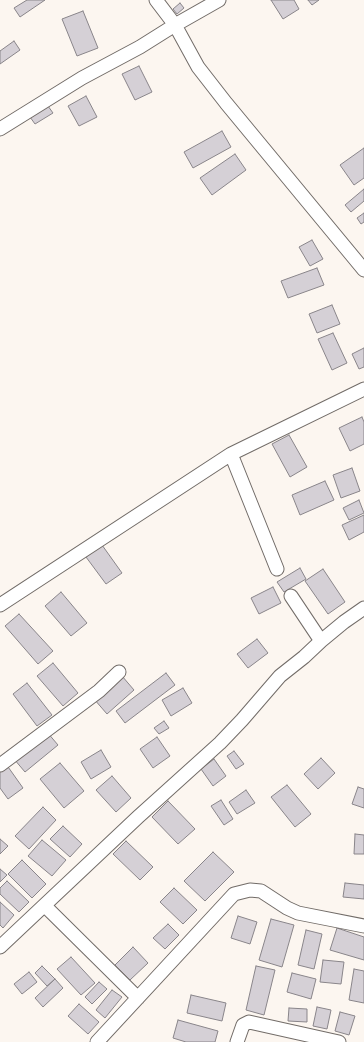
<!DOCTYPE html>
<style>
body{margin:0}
canvas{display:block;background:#fcf6f0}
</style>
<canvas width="364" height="1042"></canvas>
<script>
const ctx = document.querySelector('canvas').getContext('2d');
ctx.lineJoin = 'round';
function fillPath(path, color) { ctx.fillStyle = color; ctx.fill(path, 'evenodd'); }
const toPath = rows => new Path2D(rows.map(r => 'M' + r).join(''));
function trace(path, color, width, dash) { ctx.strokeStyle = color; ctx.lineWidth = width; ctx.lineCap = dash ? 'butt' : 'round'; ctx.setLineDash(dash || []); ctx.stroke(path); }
const building = toPath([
 [27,0,45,0,20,17,14,8,27,0],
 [271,0,294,0,299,9,283,19,271,0],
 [308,0,319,0,312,5,308,0],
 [180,3,184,8,177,14,173,9,180,3],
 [83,11,98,48,77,56,62,19,83,11],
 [14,41,20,50,0,64,0,51,14,41],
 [139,66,152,92,135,100,122,74,139,66],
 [86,96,97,117,79,126,68,106,86,96],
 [48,106,53,113,35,124,30,117,48,106],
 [222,131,231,147,193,168,184,152,222,131],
 [364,148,364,178,354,185,340,165,364,148],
 [235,154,246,170,212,195,200,178,235,154],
 [364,189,364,201,351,212,345,205,364,189],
 [364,213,364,222,361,224,357,218,364,213],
 [312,240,323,259,310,266,299,247,312,240],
 [317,268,324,285,288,298,281,281,317,268],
 [332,305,340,324,317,333,309,314,332,305],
 [333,333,347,363,332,370,318,339,333,333],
 [364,348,364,367,359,369,352,354,364,348],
 [362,417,364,422,364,444,350,451,339,428,362,417],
 [289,435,307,467,290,477,272,444,289,435],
 [352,468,360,491,341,498,333,475,352,468],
 [325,481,334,500,300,515,292,495,325,481],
 [359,500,364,513,349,520,343,508,359,500],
 [364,515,364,532,349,540,342,525,364,515],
 [102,545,122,573,106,584,86,557,102,545],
 [300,568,306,579,284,592,277,582,300,568],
 [323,569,345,602,328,614,305,581,323,569],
 [273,587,281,603,259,614,251,598,273,587],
 [61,592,87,623,71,636,45,606,61,592],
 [19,614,53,651,38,664,5,626,19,614],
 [257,639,268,653,248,668,237,654,257,639],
 [53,663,78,693,63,706,37,676,53,663],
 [166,673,175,685,125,723,116,711,166,673],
 [122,676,134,690,107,714,94,699,122,676],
 [27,683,52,715,37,726,13,694,27,683],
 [183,688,192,703,171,716,162,700,183,688],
 [164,721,169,728,159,734,154,728,164,721],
 [47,732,58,745,25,772,14,759,47,732],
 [157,737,170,756,153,768,140,749,157,737],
 [101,750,111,767,91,779,81,762,101,750],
 [234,751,244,764,236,769,227,756,234,751],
 [321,758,335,773,318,789,304,774,321,758],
 [214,759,226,776,213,786,201,769,214,759],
 [60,763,84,791,64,808,40,779,60,763],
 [6,764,23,788,8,799,0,788,0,768,6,764],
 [112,776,131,798,116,812,96,790,112,776],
 [287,785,311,814,295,827,271,797,287,785],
 [358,787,364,789,364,808,352,804,358,787],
 [246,790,255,803,237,814,229,802,246,790],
 [221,800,233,819,224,825,211,806,221,800],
 [168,801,195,829,178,844,152,817,168,801],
 [43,807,56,820,29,849,15,836,43,807],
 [63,826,82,844,70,857,50,839,63,826],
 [355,834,364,835,364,854,354,854,355,834],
 [0,839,8,846,0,854,0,839],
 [42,840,66,860,52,876,28,856,42,840],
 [126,841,153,867,140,880,113,854,126,841],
 [213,852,234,872,205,901,184,881,213,852],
 [22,860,46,884,32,898,8,874,22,860],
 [0,869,7,875,0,882,0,869],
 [7,881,29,902,19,912,0,894,0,888,7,881],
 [345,883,364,885,364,899,343,897,345,883],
 [174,888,197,910,183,924,160,902,174,888],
 [0,902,14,915,3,928,0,925,0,902],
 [238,916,257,922,250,944,231,938,238,916],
 [271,919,294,925,282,967,259,960,271,919],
 [168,924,179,935,165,949,153,938,168,924],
 [337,928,364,937,364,960,330,950,337,928],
 [306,930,322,934,314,969,298,965,306,930],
 [133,947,148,963,130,980,115,965,133,947],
 [71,957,95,983,81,995,57,969,71,957],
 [323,960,344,962,341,984,320,982,323,960],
 [42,966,55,979,47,986,35,973,42,966],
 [256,966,275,970,264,1015,246,1010,256,966],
 [354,969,364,971,364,1003,349,1000,354,969],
 [29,972,37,982,22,994,14,984,29,972],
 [292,973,316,979,311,999,287,992,292,973],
 [55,979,63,988,43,1007,35,998,55,979],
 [99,982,107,989,92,1004,85,997,99,982],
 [112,990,122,997,105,1018,96,1010,112,990],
 [191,995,226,1003,222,1021,187,1013,191,995],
 [79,1004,99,1022,88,1034,68,1016,79,1004],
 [317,1007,331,1010,327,1029,313,1026,317,1007],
 [289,1008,307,1009,307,1022,288,1021,289,1008],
 [340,1012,355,1016,349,1035,335,1031,340,1012],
 [178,1020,218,1031,215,1042,186,1042,173,1038,178,1020]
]);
fillPath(building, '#d5d0d6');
trace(building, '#89858a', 1);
const minor = toPath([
 [156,0,175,25,198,67,226,103,364,270],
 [0,129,82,78,140,47,175,25,219,0],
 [231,454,277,569],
 [291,596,321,641],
 [0,605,231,454,364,389],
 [0,765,99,691,119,672],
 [45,906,138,998],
 [0,947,138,817,220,743,242,720,280,676,304,657,321,641,344,622,364,608],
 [97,1042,234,894,250,890,261,891,287,908,298,913,364,926],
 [237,1042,243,1025,249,1022,339,1042]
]);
trace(minor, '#726c68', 15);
trace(minor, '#fff', 13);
</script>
